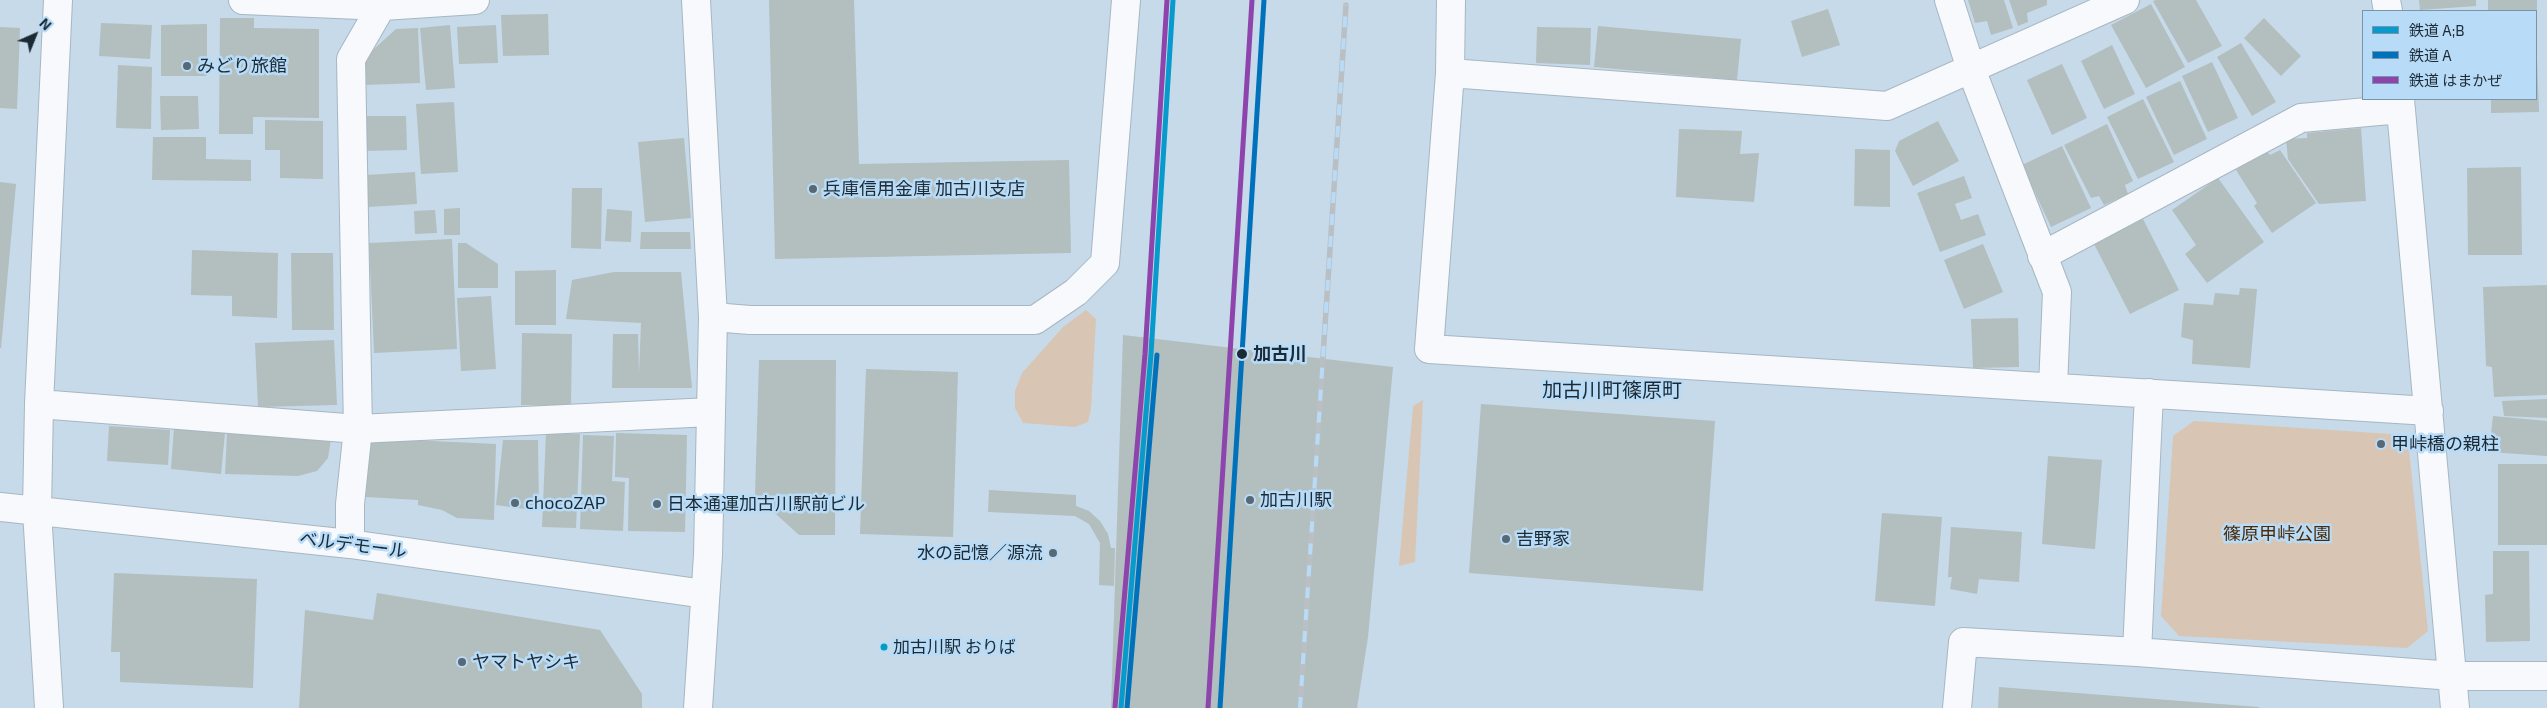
<!DOCTYPE html>
<meta charset="utf-8">
<style>
body{margin:0}
#map{position:relative;width:2547px;height:708px;overflow:hidden;background:#c7dae9;font-family:"Exo 2","Noto Sans JP",sans-serif}
canvas{display:block}
.legend{position:absolute;left:2362px;top:10px;width:175px;height:90px;box-sizing:border-box;background:#b8dcf8;border:1px solid #7a95aa;margin:0;padding:6px 9px;list-style:none;font-size:15px;color:#1c2a35}
.legend li{display:flex;align-items:center;gap:10px;height:25px}
.legend b{width:25px;border:1px solid #7a95aa}
.north{position:absolute;left:10px;top:10px;width:50px;height:50px;-webkit-text-stroke:4px #b8dcf8;paint-order:stroke;rotate:44deg;font-size:14px;font-weight:700;line-height:20px;text-align:center;color:#1c2a35}
.north::after{content:'';display:block;margin:auto;width:18px;height:22px;background:#1c2a35;clip-path:polygon(50% 0,100% 100%,50% 72%,0 100%)}
</style>
<div id="map">
<canvas width="2547" height="708"></canvas>
<ul class="legend">
<li><b style="height:6px;background:#079acc"></b>鉄道 A;B</li>
<li><b style="height:6px;background:#0072bc"></b>鉄道 A</li>
<li><b style="height:6px;background:#8e44ad"></b>鉄道 はまかぜ</li>
</ul>
<div class="north">N</div>
</div>
<script>
const ctx = document.querySelector('canvas').getContext('2d');
ctx.lineJoin = 'round';
function fillPath(path, color) { ctx.fillStyle = color; ctx.fill(path, 'evenodd'); }
const toPath = rows => new Path2D(rows.map(r => 'M' + r).join(''));
function trace(path, color, width, dash) { ctx.strokeStyle = color; ctx.lineWidth = width; ctx.lineCap = dash ? 'butt' : 'round'; ctx.setLineDash(dash || []); ctx.stroke(path); }
function write(font, color, halo, rows, align = 'center') {
  ctx.font = font + ' "Exo 2","Noto Sans JP",sans-serif'; ctx.lineWidth = 5; ctx.setLineDash([]); ctx.textBaseline = 'middle'; ctx.strokeStyle = halo; ctx.fillStyle = color; for (const [text, x, y, turn = 0] of rows) {
    ctx.save(); ctx.translate(x, y); ctx.rotate((+turn || 0) * Math.PI / 180); ctx.textAlign = isNaN(turn) ? turn : align; if (halo) ctx.strokeText(text, 0, 0); ctx.fillText(text, 0, 0); ctx.restore();
  }
}
fillPath(toPath([
 [1086,310,1096,319,1091,409,1088,422,1075,427,1023,423,1015,408,1015,391,1022,373,1063,327],
 [1423,400,1415,562,1399,566,1413,406],
 [2194,421,2391,434,2409,450,2428,631,2407,648,2179,636,2161,616,2173,436]
]), '#d9c5b3');
fillPath(toPath([
 [769,0,854,0,859,164,1069,160,1071,253,775,259],
 [1968,0,2004,0,2013,28,1991,35,1987,21,1975,23],
 [2009,0,2047,0,2047,5,2027,13,2028,22,2018,26],
 [2156,0,2196,0,2222,46,2188,63,2153,1],
 [2419,0,2476,0,2476,6,2420,10],
 [2488,0,2537,0,2537,11,2488,11],
 [2151,4,2185,67,2146,88,2111,25],
 [1828,9,1840,45,1802,57,1791,21],
 [548,14,549,55,503,56,501,15],
 [220,18,254,18,254,28,319,29,319,118,253,117,253,134,219,134],
 [2264,18,2301,56,2281,76,2244,38],
 [101,23,152,25,150,59,99,56],
 [207,24,207,76,161,76,161,25],
 [450,25,455,88,426,90,420,28],
 [496,25,498,63,459,64,457,27],
 [1598,26,1741,39,1737,80,1594,67],
 [0,27,20,28,17,109,0,108],
 [1537,27,1591,28,1590,65,1536,63],
 [418,28,420,83,364,85,363,59,396,29],
 [2536,30,2539,112,2491,113,2491,99,2536,99],
 [2241,43,2276,102,2252,116,2217,57],
 [2112,45,2135,94,2104,109,2081,61],
 [2212,62,2238,118,2208,132,2182,76],
 [2062,64,2087,118,2052,135,2027,80],
 [118,65,152,67,151,129,116,128],
 [2180,81,2207,139,2174,155,2146,97],
 [160,96,198,96,199,129,161,130],
 [2143,99,2174,162,2138,179,2107,117],
 [454,102,458,172,421,174,416,104],
 [363,116,406,116,407,150,364,151],
 [265,120,323,121,323,179,280,178,280,150,265,150],
 [1938,121,1959,161,1913,186,1895,151,1899,141],
 [2107,124,2133,181,2125,185,2128,194,2104,205,2099,196,2091,198,2064,145],
 [2361,128,2366,201,2319,204,2288,159,2286,139,2307,138,2307,133],
 [1679,129,1742,131,1740,154,1759,153,1754,202,1676,197],
 [153,137,206,137,206,159,251,160,251,181,152,180],
 [684,138,691,218,645,222,638,142],
 [2062,146,2091,208,2051,227,2022,165],
 [1855,149,1890,150,1890,207,1854,206],
 [2265,149,2270,155,2280,150,2316,203,2272,233,2254,206,2257,203,2236,170],
 [2521,167,2522,255,2468,255,2467,168],
 [415,172,417,204,368,207,366,175],
 [1964,176,1972,198,1955,204,1961,220,1978,214,1986,235,1940,252,1917,193],
 [2218,178,2264,242,2207,283,2185,254,2196,245,2172,210],
 [0,182,16,184,1,348,0,348],
 [572,188,602,188,601,249,571,248],
 [460,208,460,235,444,235,444,209],
 [607,209,632,211,631,242,605,241],
 [435,210,437,233,415,234,414,211],
 [2143,219,2179,290,2130,314,2094,244],
 [641,232,690,232,691,249,640,249],
 [452,239,457,349,374,353,369,243],
 [458,243,466,243,498,264,498,288,458,288],
 [1983,244,2003,292,1964,309,1944,260],
 [192,250,278,253,277,318,232,316,232,296,191,295],
 [291,253,333,253,334,330,292,330],
 [556,270,556,325,515,325,515,271],
 [614,272,681,272,692,388,612,388,613,334,638,334,639,374,641,323,566,319,572,280],
 [2547,285,2547,395,2494,397,2492,367,2486,366,2483,287],
 [2240,288,2257,289,2250,368,2192,364,2193,340,2181,337,2184,303,2213,305,2215,293,2239,295],
 [491,296,496,369,461,371,457,298],
 [2018,318,2019,367,1973,368,1971,319],
 [522,333,572,334,571,406,521,405],
 [1123,335,1393,367,1368,637,1357,708,1111,708],
 [334,340,337,405,258,407,255,343],
 [759,360,836,360,835,535,799,535,755,495],
 [866,369,958,372,953,537,860,534],
 [2547,399,2547,418,2504,416,2502,401],
 [1481,404,1715,421,1703,591,1469,573],
 [2493,416,2547,421,2547,456,2489,452],
 [109,426,170,430,168,465,107,461],
 [174,428,225,433,221,474,171,469],
 [227,433,331,439,328,458,317,471,298,476,225,474],
 [546,433,580,434,576,528,542,527],
 [616,433,687,435,685,532,628,531,629,478,615,477],
 [583,435,614,436,612,481,625,482,623,531,580,529],
 [368,438,496,444,494,520,457,518,442,510,418,505,418,500,366,497],
 [503,440,538,440,539,511,496,505],
 [2048,456,2102,460,2095,549,2042,544],
 [2498,464,2547,464,2547,545,2498,545],
 [989,490,1076,495,1076,506,1089,511,1100,521,1108,534,1111,548,1115,548,1114,586,1099,585,1100,543,1089,524,1075,516,988,512],
 [1882,513,1942,517,1935,606,1875,601],
 [1951,527,2022,532,2019,582,1979,579,1977,594,1950,589,1952,577,1948,577],
 [2493,551,2529,551,2530,641,2486,642,2485,595,2493,594],
 [114,573,257,579,253,688,120,682,120,652,111,652],
 [377,593,600,630,642,694,642,708,299,708,305,610,373,620],
 [1999,687,2259,707,2259,708,1998,708]
]), '#b3bebe');
const minor = toPath([
 [243,0,383,6,475,0],
 [696,0,713,317,708,555,698,708],
 [1451,0,1450,73,1429,349,2429,411],
 [1949,0,1971,69,2057,292,2053,387],
 [2386,0,2388,11],
 [1450,73,1887,106,2125,0],
 [2400,99,2455,708],
 [2042,256,2301,118,2401,109],
 [713,317,750,320,1035,320,1076,292,1105,263,1126,0],
 [39,404,358,429,711,412],
 [0,507,350,544,705,594],
 [350,544,350,504,358,429,351,59,385,0],
 [2137,652,2149,393],
 [49,708,37,511,39,404,58,0],
 [1957,708,1963,642,2137,652,2453,676,2547,676]
]);
trace(minor, '#a7b6c2', 30);
trace(minor, '#f7f9fc', 28);
const rail = toPath([
 [1300,708,1346,5]
]);
trace(rail, '#babfc3', 5.5);
trace(rail, '#b8dcf8', 4, [11]);
trace(toPath([
 [1121,708,1151,354,1173,0]
]), '#079acc', 5);
trace(toPath([
 [1127,708,1157,355],
 [1220,708,1264,0]
]), '#0072bc', 5);
trace(toPath([
 [1115,707,1145,354,1167,0],
 [1208,708,1252,0]
]), '#8e44ad', 5);
for (const [x, y, r, color] of [
 [187,66,5,"#586874"],
 [813,189,5,"#586874"],
 [1242,354,6,"#1c2a35"],
 [2381,444,5,"#586874"],
 [1250,500,5,"#586874"],
 [515,503,5,"#586874"],
 [657,504,5,"#586874"],
 [1506,539,5,"#586874"],
 [1053,553,5,"#586874"],
 [884,647,4.5,"#039cbf"],
 [462,662,5,"#586874"]
]) { const dot = new Path2D(); dot.arc(x, y, r, 0, 2 * Math.PI); ctx.fillStyle = color; ctx.fill(dot); trace(dot, '#b8dcf8', 2); }
write('17px', '#1c2a35', '#b8dcf8', [
 ["加古川駅 おりば",893,647]
], 'left');
write('18px', '#1c2a35', '#b8dcf8', [
 ["みどり旅館",197,66],
 ["兵庫信用金庫 加古川支店",823,189],
 ["甲峠橋の親柱",2391,444],
 ["加古川駅",1260,500],
 ["chocoZAP",525,503],
 ["日本通運加古川駅前ビル",667,504],
 ["吉野家",1516,539],
 ["水の記憶／源流",1043,553,"right"],
 ["ヤマトヤシキ",472,662]
], 'left');
write('bold 18px', '#1c2a35', '#b8dcf8', [
 ["加古川",1253,354]
], 'left');
write('18px', '#4a2a09', '#b8dcf8', [
 ["篠原甲峠公園",2277,534]
]);
write('18px', '#1c2a35', '#b8dcf8', [
 ["ベルデモール",353,545,7]
]);
write('20px', '#1c2a35', '#b8dcf8', [
 ["加古川町篠原町",1612,390]
]);
</script>
